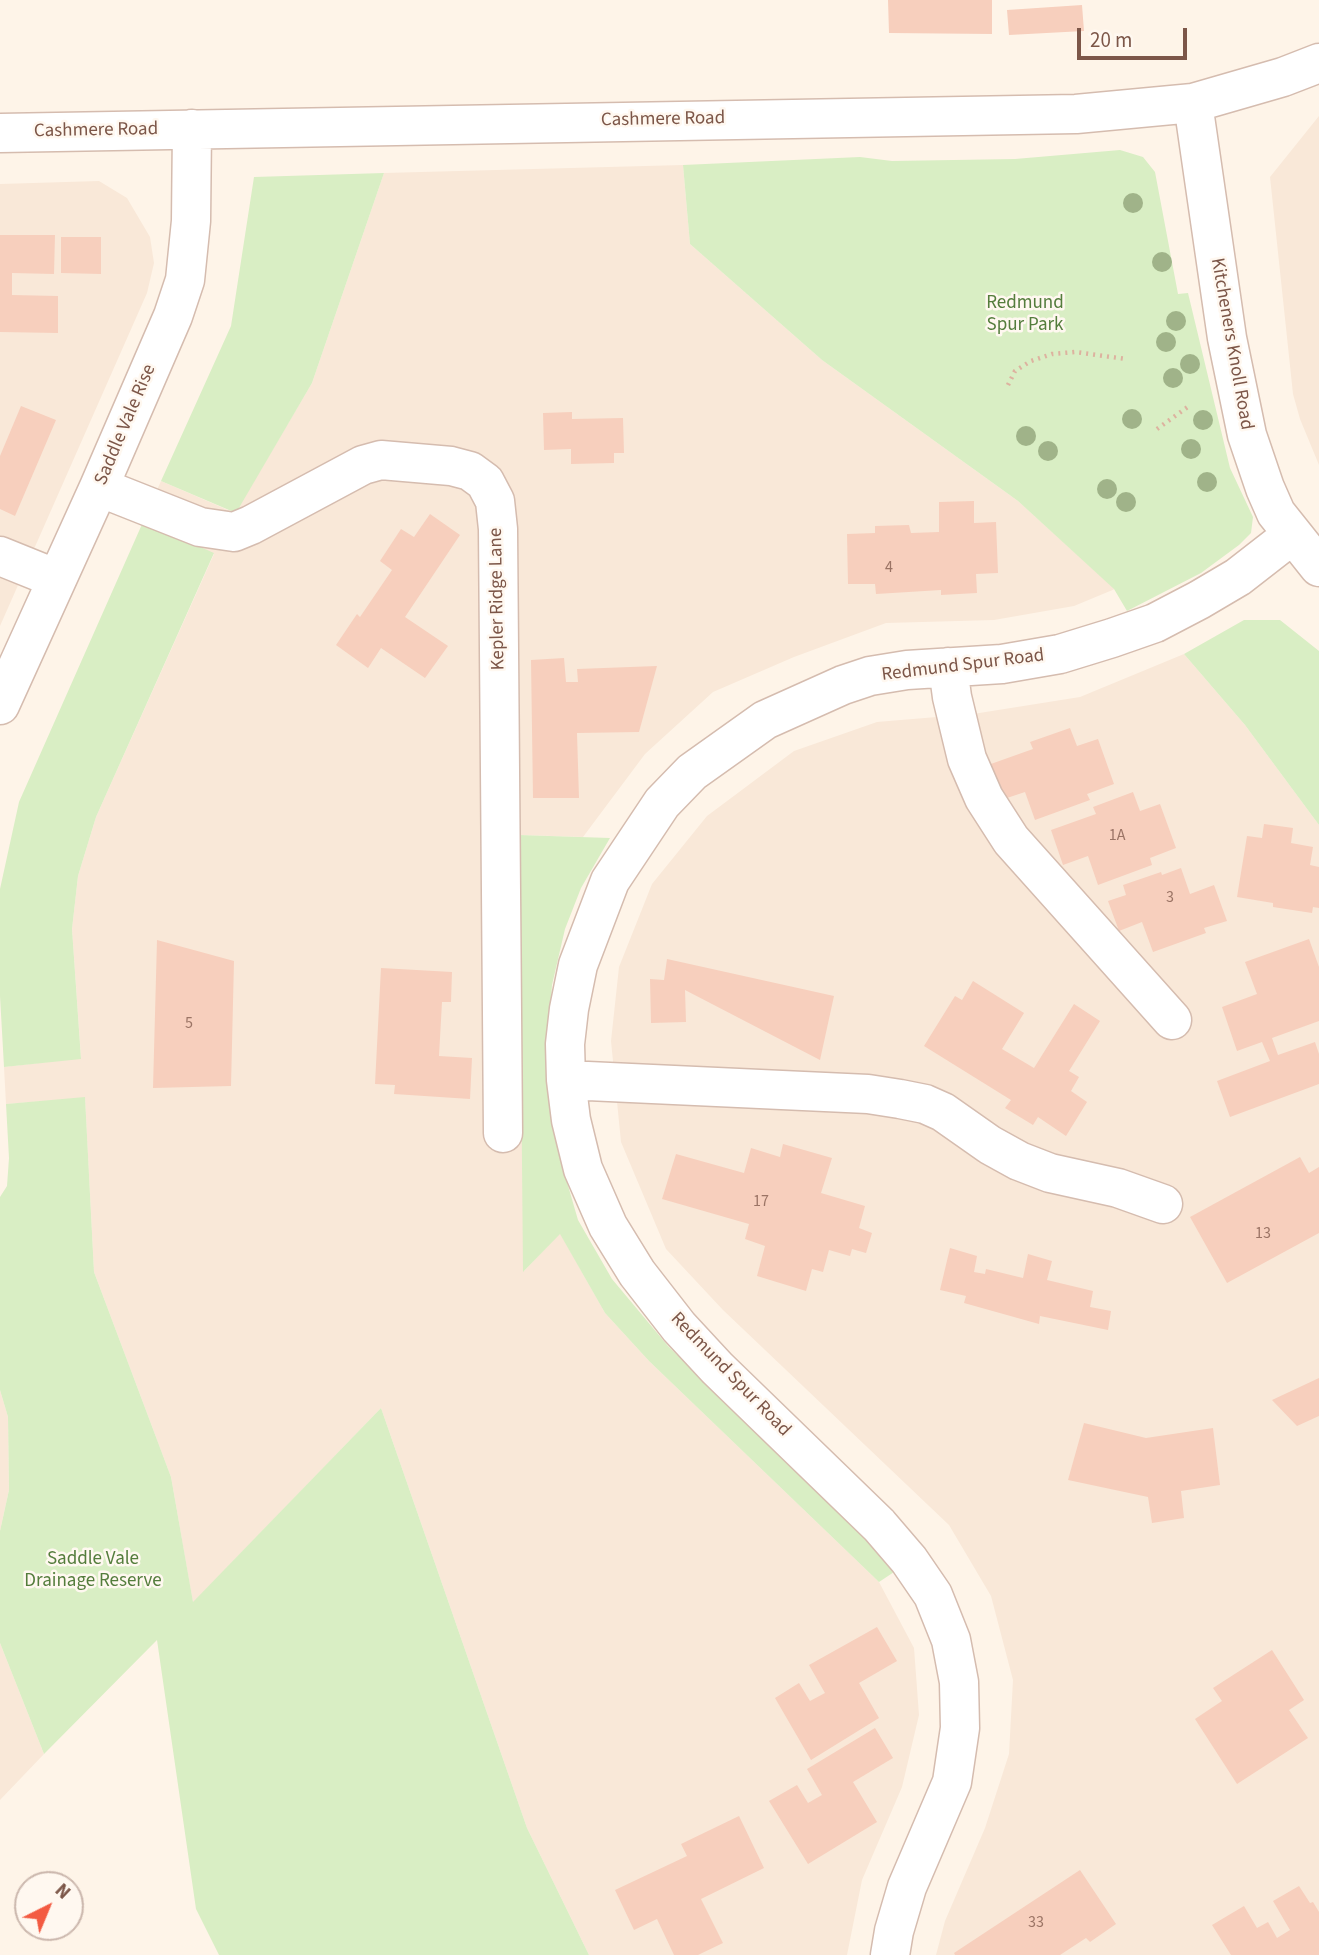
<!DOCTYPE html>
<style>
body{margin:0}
#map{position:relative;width:1319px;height:1955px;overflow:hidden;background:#fef4e8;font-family:"Source Sans 3",sans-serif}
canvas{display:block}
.north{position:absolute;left:14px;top:1871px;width:70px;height:70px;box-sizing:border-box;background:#fff8f0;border:2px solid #cbb7ad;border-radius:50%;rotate:43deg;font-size:19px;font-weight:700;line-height:28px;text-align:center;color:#7c5648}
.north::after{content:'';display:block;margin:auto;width:24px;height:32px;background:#f35b42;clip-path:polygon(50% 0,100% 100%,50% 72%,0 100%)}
.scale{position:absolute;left:1077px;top:28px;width:110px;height:32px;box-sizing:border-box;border:4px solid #7c5648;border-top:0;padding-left:9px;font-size:21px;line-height:24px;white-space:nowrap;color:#7c5648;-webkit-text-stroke:5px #fff8f0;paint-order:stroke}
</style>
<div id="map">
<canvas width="1319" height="1955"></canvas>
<div class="north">N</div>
<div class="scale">20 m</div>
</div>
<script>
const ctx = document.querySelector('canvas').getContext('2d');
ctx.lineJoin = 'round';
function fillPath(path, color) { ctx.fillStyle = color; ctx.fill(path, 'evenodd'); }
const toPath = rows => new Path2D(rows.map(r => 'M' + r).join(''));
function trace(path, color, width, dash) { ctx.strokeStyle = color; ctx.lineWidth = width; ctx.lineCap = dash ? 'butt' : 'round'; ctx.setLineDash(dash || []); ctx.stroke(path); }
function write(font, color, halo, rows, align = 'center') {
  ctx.font = font + ' "Source Sans 3",sans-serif'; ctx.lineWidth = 5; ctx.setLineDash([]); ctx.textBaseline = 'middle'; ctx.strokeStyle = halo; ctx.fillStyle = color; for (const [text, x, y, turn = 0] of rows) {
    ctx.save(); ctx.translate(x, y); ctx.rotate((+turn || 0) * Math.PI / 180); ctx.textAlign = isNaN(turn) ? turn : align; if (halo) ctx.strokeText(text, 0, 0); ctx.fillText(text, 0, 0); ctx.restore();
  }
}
fillPath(toPath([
 [1319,116,1319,465,1300,419,1293,394,1270,177],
 [683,165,690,244,822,360,1018,501,1115,589,1074,606,994,620,886,623,794,657,713,692,645,754,583,837,520,835,524,1271,560,1233,605,1313,649,1361,879,1582,914,1648,919,1715,902,1787,862,1880,847,1955,589,1955,527,1828,381,1408,193,1603,171,1477,94,1272,85,1098,6,1104,4,1067,81,1058,72,929,78,876,96,817,214,554,143,522,161,481,235,513,312,383,384,173],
 [99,181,127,198,150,237,154,263,147,293,0,626,0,184],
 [1184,654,1245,725,1319,825,1319,1955,936,1955,945,1921,985,1828,1009,1754,1013,1680,991,1596,949,1525,723,1310,666,1249,621,1142,611,1041,619,967,652,884,707,816,794,751,877,722,973,714,1080,697],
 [0,1390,8,1417,9,1490,0,1531],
 [0,1643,44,1754,0,1800]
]), '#f9e8d8');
fillPath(toPath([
 [1120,150,1143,157,1155,172,1178,294,1188,293,1230,468,1253,517,1251,533,1239,545,1201,573,1127,611,1114,589,1018,501,822,360,690,244,683,165,860,157,892,161,1015,159],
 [384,173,312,383,236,513,161,481,231,326,254,177],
 [143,522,214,553,96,817,78,876,72,929,81,1059,4,1067,0,996,0,889,19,802],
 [1244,620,1280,620,1319,651,1319,825,1245,725,1184,654],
 [519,835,610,838,581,888,565,929,552,985,548,1044,550,1100,560,1158,578,1220,612,1279,668,1346,897,1570,879,1582,649,1361,605,1313,560,1234,523,1272],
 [85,1097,94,1272,171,1477,193,1602,381,1408,527,1828,589,1955,219,1955,196,1909,157,1640,44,1754,0,1643,0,1531,9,1490,8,1417,0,1390,0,1197,7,1186,9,1158,6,1104]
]), '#d9eec4');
fillPath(toPath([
 [888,0,992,0,992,34,889,33],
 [1082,5,1084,31,1009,35,1007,10],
 [0,235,55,235,54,274,12,273,12,295,58,296,58,333,0,332],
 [61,237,101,237,101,274,61,273],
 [21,406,56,420,15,516,0,509,0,456],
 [572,412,572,419,623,418,624,453,614,453,614,463,571,464,571,449,544,450,543,413],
 [974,501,974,523,996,522,998,573,976,574,977,593,941,595,941,590,876,594,875,584,848,584,847,534,875,533,875,526,909,525,911,533,939,532,939,502],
 [430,514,460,535,405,617,448,646,425,678,381,648,368,668,336,645,357,614,360,617,392,570,380,561,401,529,414,537],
 [564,658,566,682,578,682,577,669,657,666,639,732,577,733,579,798,533,798,531,660],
 [1070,728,1077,746,1098,739,1114,784,1087,794,1090,800,1035,820,1025,792,1001,800,988,765,1033,749,1030,742],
 [1133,792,1140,811,1160,804,1176,848,1150,858,1152,865,1098,885,1088,856,1063,865,1051,830,1096,814,1093,807],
 [1264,824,1293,828,1291,843,1313,847,1310,865,1319,867,1319,908,1313,907,1312,913,1273,907,1273,903,1237,897,1247,836,1262,838],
 [1181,868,1190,894,1214,885,1227,921,1204,928,1206,933,1153,952,1142,922,1119,931,1108,901,1126,895,1123,885,1161,872,1162,875],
 [1309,939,1319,967,1319,1021,1272,1038,1278,1055,1315,1042,1319,1054,1319,1084,1230,1117,1217,1081,1270,1061,1262,1042,1237,1051,1222,1007,1257,994,1245,962],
 [157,940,234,961,231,1086,153,1088],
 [667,959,834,996,820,1060,685,990,686,1022,651,1023,650,979,664,980],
 [381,968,452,972,451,1002,442,1002,439,1056,472,1058,470,1099,394,1094,395,1085,375,1084],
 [973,981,1024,1013,1002,1049,1034,1068,1074,1004,1100,1021,1069,1071,1079,1077,1071,1091,1087,1102,1066,1136,1038,1117,1033,1125,1005,1108,1011,1100,924,1046,955,996,962,1000],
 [783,1144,832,1158,821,1193,865,1206,859,1228,872,1233,866,1253,852,1249,850,1256,829,1250,823,1272,812,1269,806,1291,757,1276,765,1246,745,1239,749,1224,662,1199,676,1154,744,1173,751,1148,780,1157],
 [1300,1157,1309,1173,1319,1167,1319,1233,1227,1283,1190,1217],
 [950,1248,977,1256,974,1272,985,1274,986,1269,1023,1278,1028,1254,1052,1261,1047,1280,1093,1291,1090,1307,1111,1311,1108,1330,1040,1316,1039,1324,964,1303,966,1296,940,1290],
 [1319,1378,1319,1416,1297,1426,1272,1400],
 [1084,1423,1146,1438,1213,1428,1220,1485,1181,1491,1184,1518,1152,1523,1148,1497,1068,1480],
 [877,1627,897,1661,859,1683,879,1718,811,1760,775,1698,799,1683,810,1701,825,1693,809,1665],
 [1272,1650,1304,1700,1289,1710,1308,1738,1237,1784,1195,1719,1222,1701,1213,1688],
 [875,1728,893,1758,853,1782,877,1822,808,1864,769,1801,797,1785,808,1803,822,1795,807,1769],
 [739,1816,764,1868,701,1899,723,1943,698,1955,674,1955,657,1919,634,1930,615,1890,687,1856,681,1844],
 [1080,1870,1116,1924,1090,1942,1086,1938,1060,1955,955,1955,954,1953],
 [1299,1886,1310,1903,1313,1902,1319,1912,1319,1955,1231,1955,1212,1925,1244,1906,1257,1928,1268,1922,1277,1938,1290,1930,1273,1901]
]), '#f7cfbd');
const minor = toPath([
 [1193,103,1227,338,1247,435,1265,488,1276,513,1319,567],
 [0,133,1076,114,1193,103,1283,77,1319,63],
 [99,487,200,527,234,532,251,525,363,465,381,460,451,466,470,471,485,482,495,501,498,529,503,1133],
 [0,556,57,579],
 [948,667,952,697,967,759,984,798,1011,840,1172,1020],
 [0,705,99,487,173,316,185,280,191,221,192,129],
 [566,1080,868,1094,900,1099,925,1104,943,1112,990,1145,1019,1161,1050,1173,1118,1188,1163,1204],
 [890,1955,894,1931,907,1887,952,1782,960,1728,959,1682,951,1640,933,1595,909,1560,879,1525,717,1368,679,1327,637,1273,608,1226,583,1169,571,1120,566,1080,565,1044,569,1009,578,965,610,881,662,803,692,772,765,720,843,685,870,676,907,670,1002,664,1060,654,1112,638,1155,623,1199,600,1238,577,1292,535]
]);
trace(minor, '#d5bcaf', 41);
trace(toPath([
 [1008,385,1015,371,1031,361,1052,354,1075,352,1126,359],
 [1157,429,1189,406]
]), '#ddb29f', 4.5, [2, 5]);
trace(minor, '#fff', 38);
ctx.fillStyle = '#a0b389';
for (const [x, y] of [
 [1133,203],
 [1162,262],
 [1176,321],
 [1166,342],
 [1190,364],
 [1173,378],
 [1132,419],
 [1203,420],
 [1026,436],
 [1191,449],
 [1048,451],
 [1207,482],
 [1107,489],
 [1126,502]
]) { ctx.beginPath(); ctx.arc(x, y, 10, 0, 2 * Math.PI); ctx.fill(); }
write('16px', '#9b7465', null, [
 ["4",889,568],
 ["1A",1117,836],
 ["3",1170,898],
 ["5",189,1024],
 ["17",761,1202],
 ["13",1263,1234],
 ["33",1036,1923]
]);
write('19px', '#7c5648', '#fff8f0', [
 ["Cashmere Road",663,120,-1],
 ["Cashmere Road",96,131,-1],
 ["Kitcheners Knoll Road",1231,344,80],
 ["Saddle Vale Rise",126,425,-67],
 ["Kepler Ridge Lane",498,599,-91],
 ["Redmund Spur Road",963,666,-7],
 ["Redmund Spur Road",730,1375,46]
]);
write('19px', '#547d3c', '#fff8f0', [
 ["Redmund",1025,304],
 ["Spur Park",1025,326],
 ["Saddle Vale",93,1560],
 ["Drainage Reserve",93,1582]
]);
</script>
